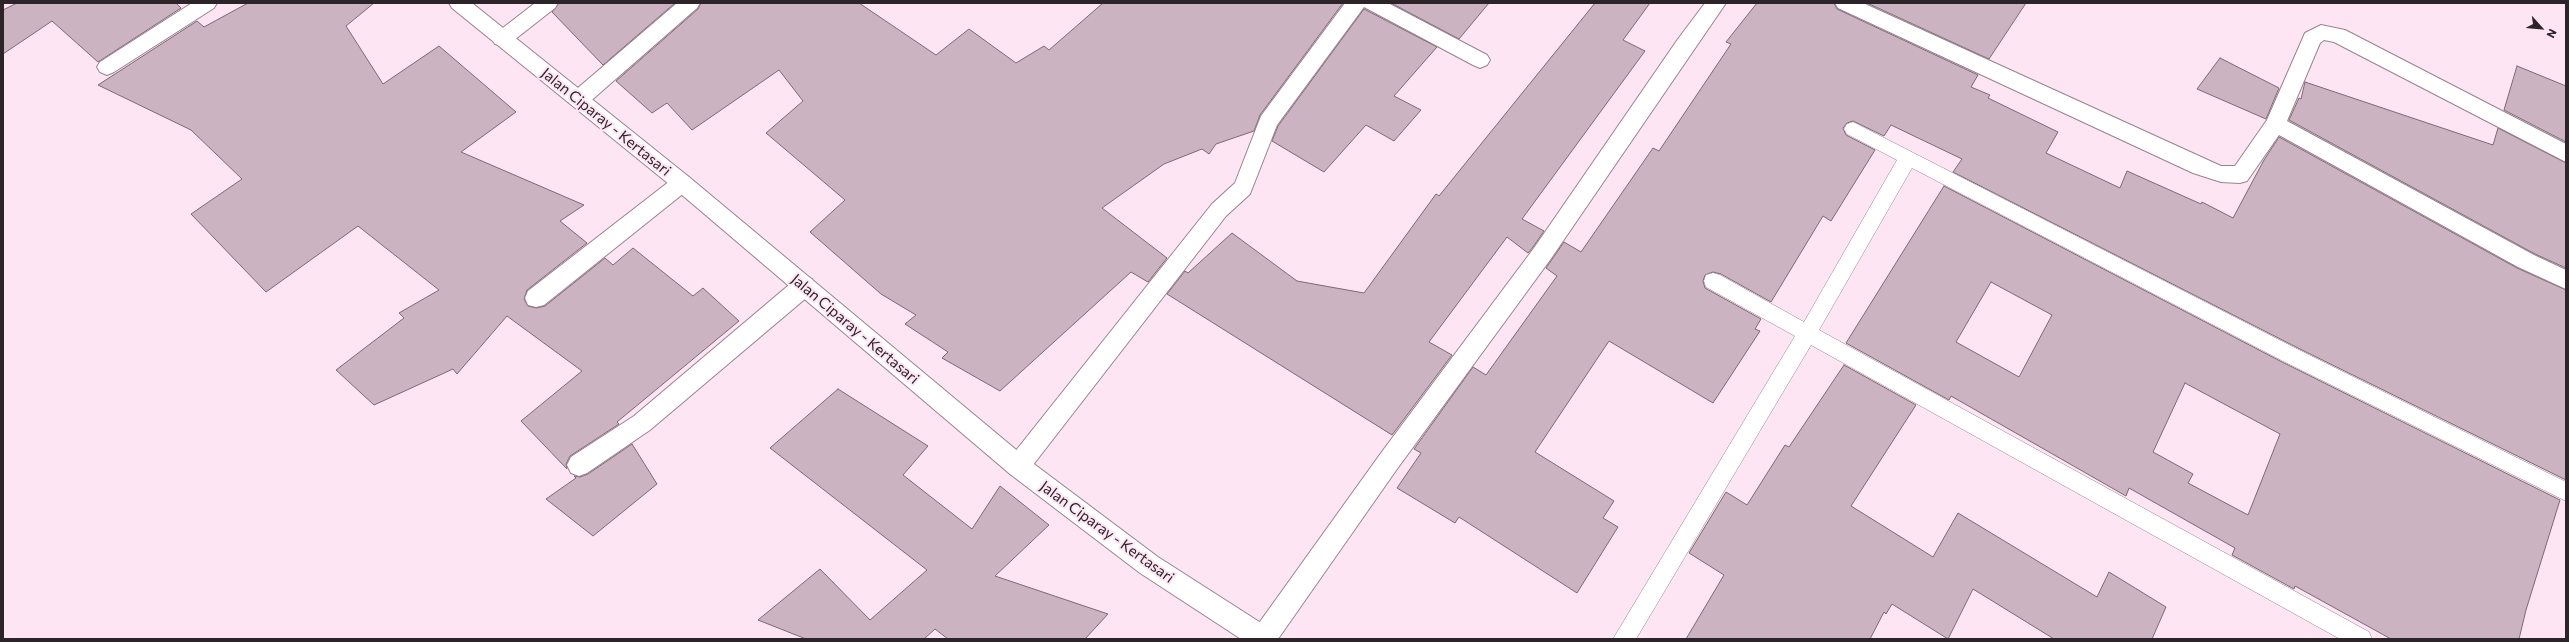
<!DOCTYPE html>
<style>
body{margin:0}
#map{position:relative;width:2569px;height:642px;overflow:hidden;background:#fee5f4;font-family:Commissioner,sans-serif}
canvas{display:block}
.frame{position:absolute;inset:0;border:4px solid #2d2429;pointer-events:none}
.north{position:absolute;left:2521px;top:8px;width:40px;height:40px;-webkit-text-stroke:3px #fee5f4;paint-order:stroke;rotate:117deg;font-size:11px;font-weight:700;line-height:16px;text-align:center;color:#2d2429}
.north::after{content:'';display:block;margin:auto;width:14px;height:18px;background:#2d2429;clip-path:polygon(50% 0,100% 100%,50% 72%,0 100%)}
</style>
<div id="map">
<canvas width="2569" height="642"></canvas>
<div class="frame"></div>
<div class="north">N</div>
</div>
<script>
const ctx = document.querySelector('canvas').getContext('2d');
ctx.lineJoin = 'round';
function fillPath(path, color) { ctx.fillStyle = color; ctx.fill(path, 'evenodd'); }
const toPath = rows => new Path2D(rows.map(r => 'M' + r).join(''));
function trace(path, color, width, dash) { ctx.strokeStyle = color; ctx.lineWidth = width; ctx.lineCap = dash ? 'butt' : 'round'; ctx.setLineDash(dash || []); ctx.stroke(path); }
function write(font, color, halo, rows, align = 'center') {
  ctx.font = font + ' Commissioner,sans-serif'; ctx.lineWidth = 4; ctx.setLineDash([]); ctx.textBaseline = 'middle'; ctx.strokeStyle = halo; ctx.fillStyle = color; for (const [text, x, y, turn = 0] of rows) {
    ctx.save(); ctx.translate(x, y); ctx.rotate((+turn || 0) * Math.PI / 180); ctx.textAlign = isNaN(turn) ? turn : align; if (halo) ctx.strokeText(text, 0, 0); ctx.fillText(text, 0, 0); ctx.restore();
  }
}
const building = toPath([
 [17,3,176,3,181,8,98,62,52,21,3,54,3,10,17,3],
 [248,3,374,3,346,26,383,84,439,46,516,112,461,152,584,205,560,221,587,243,527,290,524,299,528,306,536,308,545,306,605,258,613,265,633,248,693,296,703,288,739,321,617,422,619,424,570,456,566,464,567,469,521,421,582,371,507,316,457,374,453,369,374,405,336,370,404,318,399,313,439,290,358,226,266,292,191,214,242,179,191,130,98,85,197,21,204,27,248,3],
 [559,3,675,3,603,65,552,12,559,3],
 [701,3,859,3,936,55,969,29,1016,63,1044,46,1049,50,1103,3,1343,3,1260,115,1254,131,1216,144,1209,154,1202,149,1164,164,1102,208,1167,258,1148,282,1131,272,1000,391,942,358,948,352,905,324,916,315,881,294,810,232,845,200,766,133,803,101,779,70,692,130,667,103,652,113,616,81,698,9,701,3],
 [1391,3,1489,3,1459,39,1391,3],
 [1595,3,1650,3,1623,40,1645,51,1522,219,1544,231,1533,247,1528,253,1507,237,1429,342,1452,355,1392,435,1167,294,1185,271,1188,273,1232,233,1297,281,1364,293,1436,194,1439,196,1595,3],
 [1757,3,1834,3,1837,9,1978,75,1971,87,1990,95,1988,98,2058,132,2046,153,2120,188,2127,171,2201,204,2202,202,2233,218,2264,160,2279,137,2517,268,2566,290,2566,480,2298,348,1953,172,1962,159,1891,125,1884,136,1853,121,1847,123,1843,128,1846,135,1875,150,1831,221,1823,216,1771,302,1721,274,1713,272,1705,275,1703,281,1705,288,1761,319,1755,329,1760,331,1713,403,1609,341,1535,452,1614,501,1603,518,1618,527,1577,593,1459,517,1455,523,1397,488,1421,453,1414,449,1473,367,1486,375,1557,276,1546,268,1564,242,1581,252,1653,148,1659,151,1731,44,1726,42,1757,3],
 [1867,3,2026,3,1989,59,1867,3],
 [1364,9,1437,47,1394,96,1421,110,1394,141,1366,125,1324,172,1272,141,1278,126,1364,9],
 [2220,58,2279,88,2266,119,2197,89,2220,58],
 [2517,66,2566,86,2566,142,2504,110,2517,66],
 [2305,82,2493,145,2498,128,2566,163,2566,268,2535,254,2289,120,2299,98,2301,99,2305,82],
 [1944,186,2282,362,2560,500,2526,610,2519,639,2391,639,2295,586,2294,589,2232,555,2235,548,2129,488,2126,496,1951,396,1949,400,1846,343,1944,186],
 [1991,282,2052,315,2019,377,1956,342,1991,282],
 [2185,383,2280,434,2248,515,2188,483,2193,474,2153,452,2185,383],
 [1844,365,1916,405,1851,506,1933,557,1958,513,2097,597,2109,572,2166,607,2152,639,2054,639,1973,589,1948,639,1892,604,1886,614,1884,612,1870,639,1686,639,1724,575,1689,553,1726,492,1747,505,1785,445,1789,447,1844,365],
 [838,389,928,446,903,475,972,529,1000,486,1049,525,995,576,1108,614,1085,639,948,639,935,629,924,639,806,639,758,620,820,569,870,620,927,570,770,448,838,389],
 [632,444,657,484,593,536,546,499,576,478,574,476,580,477,588,474,632,444]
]);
fillPath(building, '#cbb3c1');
trace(building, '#7e6875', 1);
const lane = toPath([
 [1853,122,2297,349,2566,482,2566,501,2283,361,1912,168,1819,330,2369,632,2372,639,2340,639,1811,345,1636,639,1613,639,1795,336,1706,287,1704,281,1706,275,1713,273,1720,275,1804,322,1897,160,1847,134,1844,129,1847,124,1853,122]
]);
const street = toPath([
 [192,3,217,3,214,8,114,72,107,75,100,72,97,67,100,62,192,3],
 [535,3,558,3,555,8,509,44,502,46,495,44,492,39,495,34,535,3],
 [677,3,700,3,697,8,586,105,579,107,572,105,569,99,572,93,677,3],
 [1345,3,1388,3,1487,55,1490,60,1487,65,1480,68,1473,65,1364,7,1277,125,1250,194,1226,216,1026,474,1018,477,1010,474,1006,466,1010,458,1212,204,1235,183,1261,116,1345,3],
 [1705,3,1726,3,1550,260,1397,469,1278,639,1251,639,1254,630,1381,453,1534,248,1678,39,1705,3],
 [1835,3,1863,3,2221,166,2235,166,2267,120,2305,33,2321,25,2345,30,2566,144,2566,162,2334,42,2324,40,2320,43,2287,121,2534,255,2566,270,2566,289,2518,267,2279,135,2247,181,2240,183,2221,182,2193,173,1838,8,1835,3],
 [682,175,689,177,692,183,689,189,544,305,536,307,528,305,525,298,528,291,675,177,682,175],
 [804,277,812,279,815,286,812,293,650,430,587,473,579,476,571,473,567,465,571,457,634,416,796,279,804,277]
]);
const secondary = toPath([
 [449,3,472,3,689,177,1026,458,1158,557,1272,630,1275,639,1241,639,1140,573,1010,474,675,189,452,8,449,3]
]);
trace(lane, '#998290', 1);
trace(street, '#998290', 2);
trace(secondary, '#998290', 2);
fillPath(lane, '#fff');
fillPath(street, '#fff');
fillPath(secondary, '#fff');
write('15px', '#2d2429', '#fee5f4', [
 ["Jalan Ciparay - Kertasari",606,122,39],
 ["Jalan Ciparay - Kertasari",855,329,40],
 ["Jalan Ciparay - Kertasari",1107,532,36]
]);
</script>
